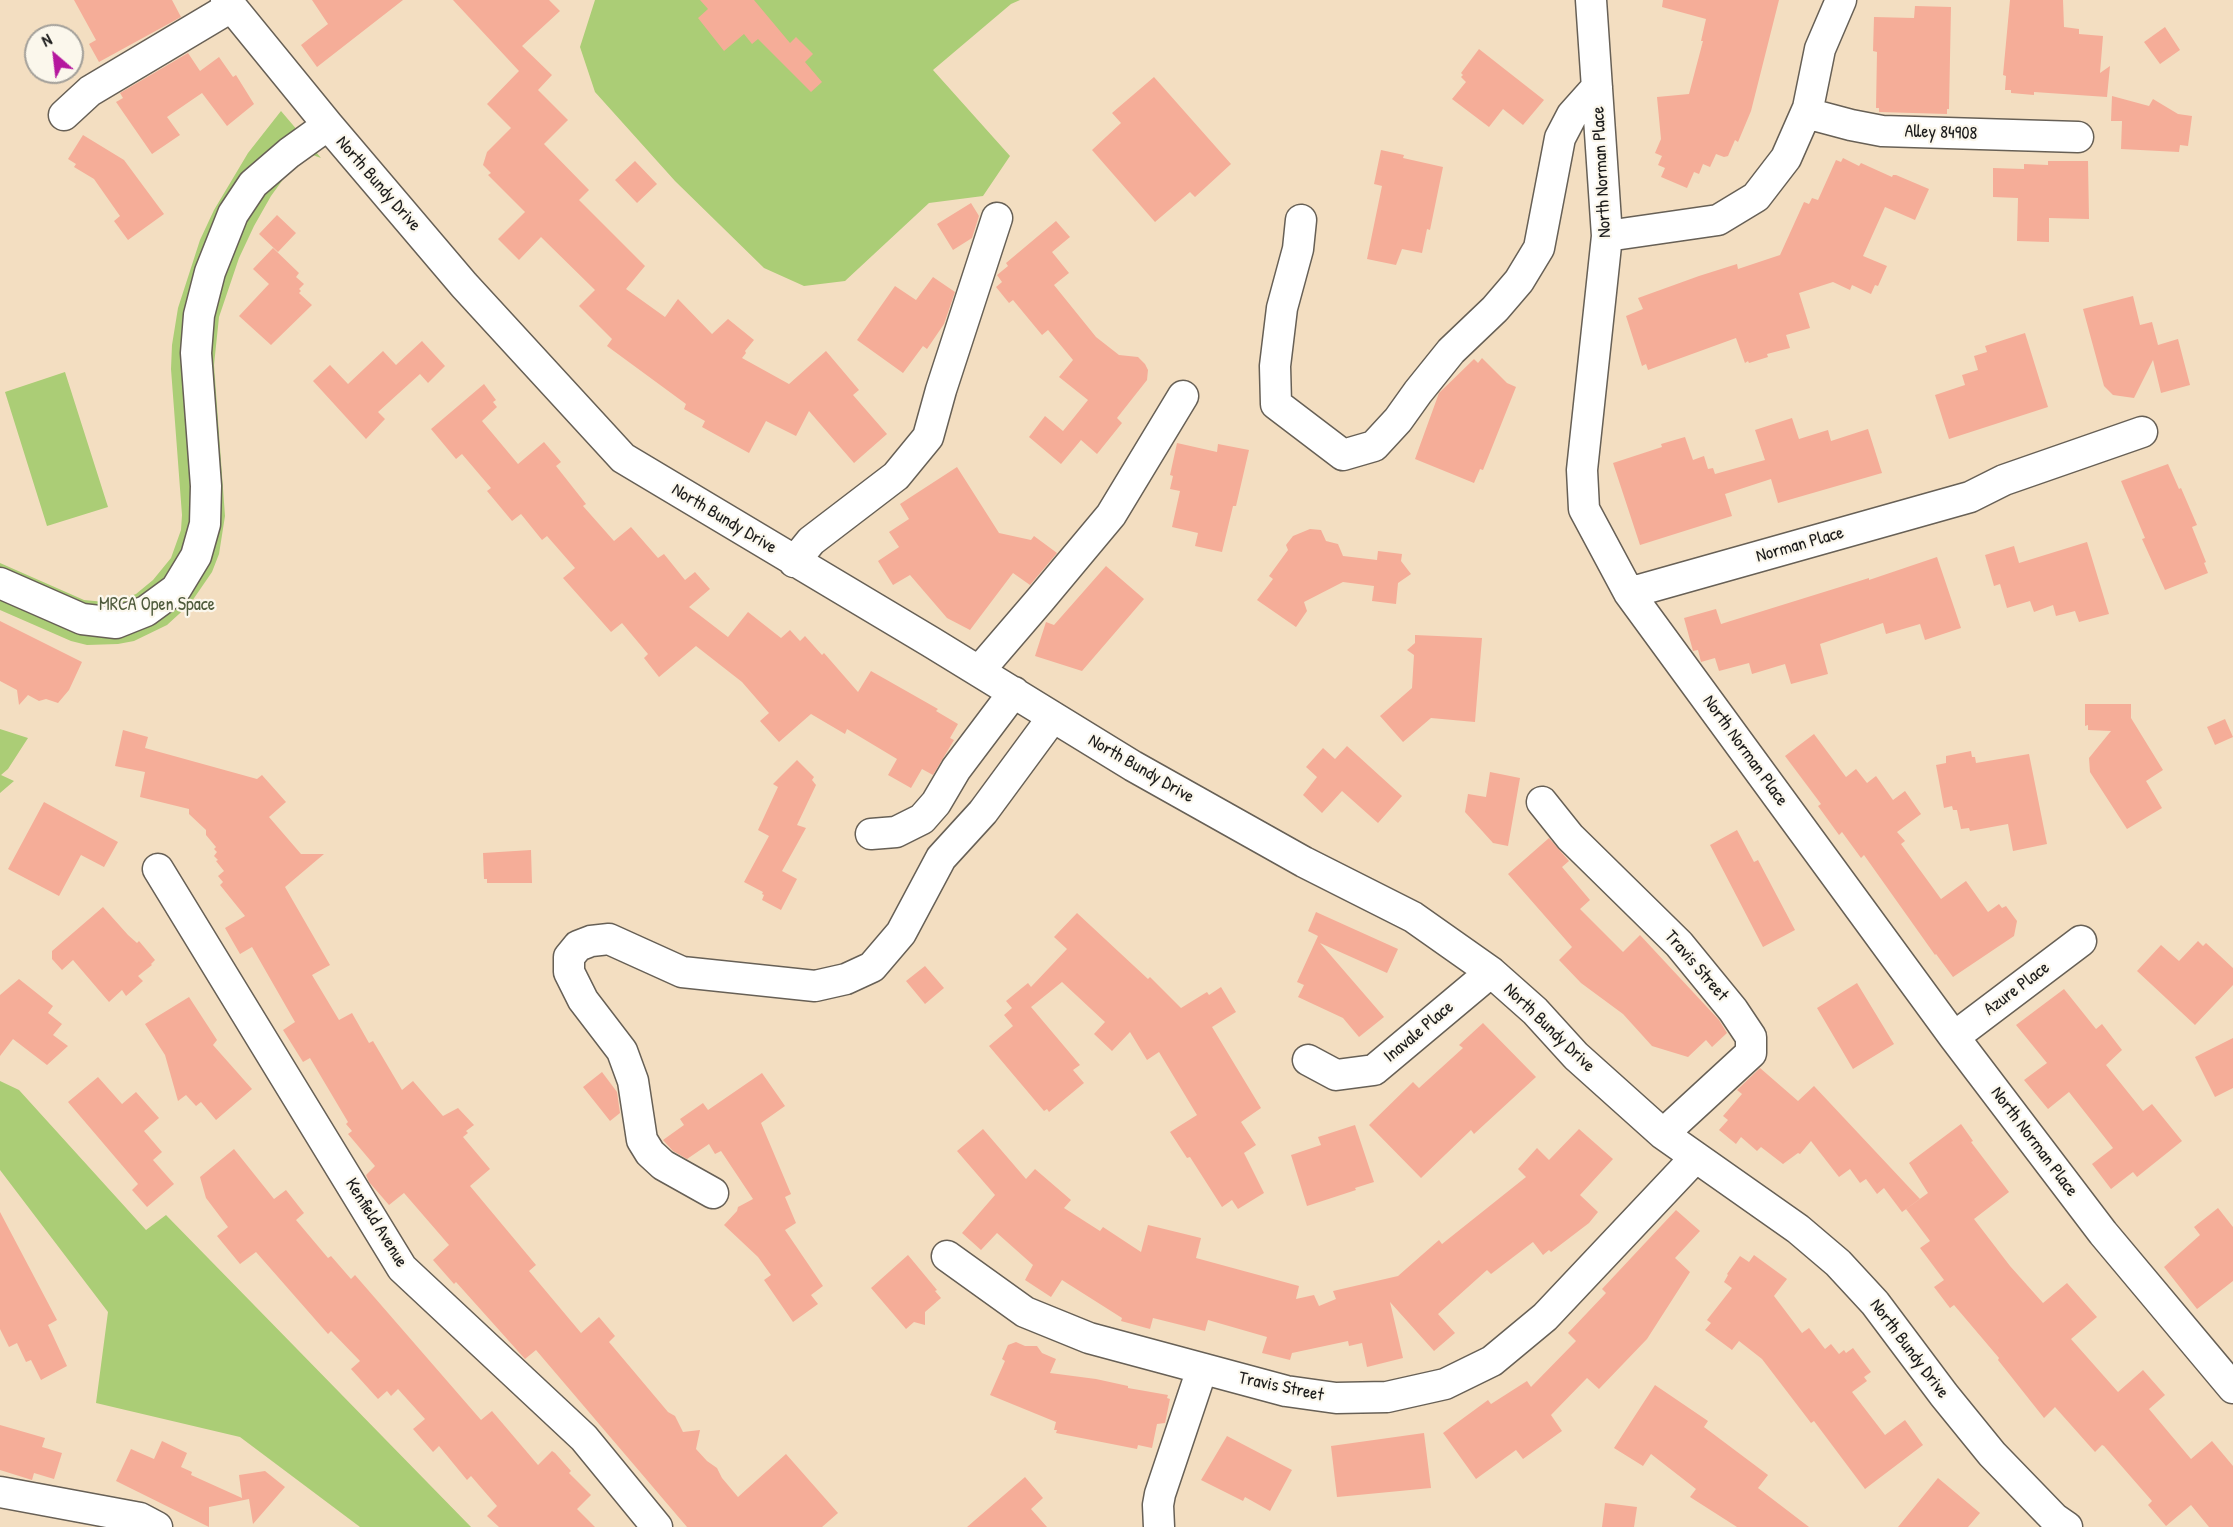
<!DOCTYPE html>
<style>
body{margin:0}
#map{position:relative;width:2233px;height:1527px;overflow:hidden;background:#f3dec1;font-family:"Patrick Hand",sans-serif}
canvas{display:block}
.north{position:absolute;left:24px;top:24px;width:60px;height:60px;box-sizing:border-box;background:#fbf7ec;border:2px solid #a29f99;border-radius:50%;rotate:332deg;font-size:16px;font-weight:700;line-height:24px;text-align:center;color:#1c1c1c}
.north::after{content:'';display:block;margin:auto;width:21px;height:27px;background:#b5179e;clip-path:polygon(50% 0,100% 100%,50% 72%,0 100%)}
</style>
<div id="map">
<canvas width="2233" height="1527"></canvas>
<div class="north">N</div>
</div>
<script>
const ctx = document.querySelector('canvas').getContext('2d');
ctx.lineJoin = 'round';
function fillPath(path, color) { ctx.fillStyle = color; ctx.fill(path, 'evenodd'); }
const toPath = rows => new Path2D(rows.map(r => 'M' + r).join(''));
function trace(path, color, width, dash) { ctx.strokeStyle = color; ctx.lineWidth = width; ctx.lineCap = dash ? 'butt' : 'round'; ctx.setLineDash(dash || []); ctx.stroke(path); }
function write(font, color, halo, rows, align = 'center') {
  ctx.font = font + ' "Patrick Hand",sans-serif'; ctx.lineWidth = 4.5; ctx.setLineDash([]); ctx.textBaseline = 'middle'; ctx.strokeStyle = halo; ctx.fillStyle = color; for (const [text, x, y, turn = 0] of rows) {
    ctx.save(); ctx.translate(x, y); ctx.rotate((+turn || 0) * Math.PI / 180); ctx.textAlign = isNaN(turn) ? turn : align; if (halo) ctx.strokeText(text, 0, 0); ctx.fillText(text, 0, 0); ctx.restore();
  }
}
fillPath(toPath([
 [595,0,1020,0,1011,4,933,70,1010,156,983,196,929,203,845,281,804,286,764,268,675,181,595,92,580,47],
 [281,111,321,158,310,154,292,167,271,196,254,226,239,258,219,317,214,365,225,516,219,554,212,572,190,604,167,625,134,641,118,644,87,645,71,641,0,610,0,563,84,600,105,602,116,601,136,594,153,580,171,558,181,530,182,515,171,369,172,345,178,308,200,240,214,210,248,153],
 [65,372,108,507,47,526,5,392],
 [0,729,28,738,8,769,1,775,14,781,0,793],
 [0,1081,19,1090,146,1230,166,1215,471,1527,360,1527,240,1437,96,1403,108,1312,0,1170]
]), '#abcd76');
fillPath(toPath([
 [74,0,172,0,181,17,99,62,89,44,96,40],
 [312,0,403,0,317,67,301,45,328,24],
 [453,0,549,0,560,11,522,46,552,75,538,90,568,120,544,144,589,190,579,200,645,266,626,289,665,317,678,299,712,334,728,319,754,340,745,351,746,353,742,358,789,384,826,351,859,390,853,395,887,434,854,463,809,411,796,436,766,421,749,453,702,427,705,421,684,409,686,404,607,346,612,339,579,306,595,290,541,237,519,260,498,239,525,212,488,175,491,173,483,165,487,152,511,128,487,104,519,71],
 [700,0,754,0,790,43,796,37,813,54,805,62,822,82,811,92,758,39,752,44,744,34,724,51,698,18,708,9],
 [1663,0,1779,0,1751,111,1738,142,1735,140,1728,156,1724,157,1716,154,1710,167,1703,164,1699,174,1694,172,1687,188,1661,177,1665,168,1658,165,1662,156,1655,153,1661,139,1657,97,1689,94,1703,41,1701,41,1706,19,1662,7],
 [2010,0,2063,0,2064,27,2079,29,2079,34,2103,36,2100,73,2110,66,2107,97,2034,92,2034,95,2011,93,2011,90,2005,90,2006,76,2003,75],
 [1915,6,1951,7,1949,109,1947,109,1947,114,1879,112,1879,108,1876,108,1877,52,1873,51,1874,17,1914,18],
 [2165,27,2180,50,2160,64,2144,42],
 [1479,49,1544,100,1523,125,1503,109,1489,127,1452,99,1466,82,1461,77,1463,75,1461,73],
 [188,53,200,71,219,57,233,77,236,75,254,104,227,126,202,93,167,117,180,135,152,154,116,102,123,98,120,93],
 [1154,77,1231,164,1195,197,1190,192,1155,222,1092,150,1121,123,1112,113],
 [2112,96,2149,106,2153,99,2178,114,2192,116,2188,146,2180,145,2179,152,2121,149,2122,121,2111,121],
 [83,135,124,160,164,214,128,240,114,221,120,216,94,179,74,167,76,164,68,159],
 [1381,150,1404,155,1403,158,1443,167,1430,230,1427,229,1422,253,1402,249,1396,265,1367,259,1382,186,1374,184],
 [1843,158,1859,166,1861,163,1892,177,1893,175,1896,175,1929,189,1915,220,1885,207,1863,256,1887,266,1878,286,1875,285,1871,294,1852,285,1850,290,1833,282,1799,293,1810,328,1786,335,1790,348,1767,354,1768,357,1749,363,1748,361,1745,363,1736,338,1648,370,1646,364,1642,366,1626,316,1643,309,1638,298,1699,276,1737,264,1738,269,1780,255,1804,202,1809,204,1812,198,1818,200,1836,160,1841,162],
 [635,161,657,184,637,203,615,180],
 [2048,161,2088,161,2089,219,2049,218,2049,242,2017,241,2018,198,1993,197,1993,168,2024,169,2024,164,2048,165],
 [971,203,979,216,972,238,953,250,937,224],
 [277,215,296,233,278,252,259,234],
 [1056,221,1070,237,1052,252,1069,273,1054,285,1096,337,1119,355,1138,357,1145,364,1148,370,1147,380,1117,418,1122,423,1097,454,1081,440,1061,464,1029,437,1045,416,1063,431,1088,400,1059,377,1073,360,1048,330,1042,335,1013,300,1009,303,996,287,1002,282,997,275,1008,266,1006,263],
 [273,248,299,273,296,277,304,284,299,289,301,291,299,293,312,305,271,345,239,316,269,284,253,269],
 [933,277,955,292,944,324,927,349,923,346,903,373,857,340,895,286,916,300],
 [2133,296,2140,325,2152,322,2158,345,2178,339,2190,385,2161,393,2153,360,2134,398,2113,395,2104,386,2083,309],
 [2025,333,2048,407,1949,439,1935,395,1965,385,1962,375,1978,370,1974,356,1987,352,1985,346],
 [422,341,445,366,428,383,420,374,378,412,385,419,366,439,313,381,330,365,348,384,383,351,396,365],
 [1482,358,1507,383,1516,387,1483,470,1480,469,1474,483,1415,459,1439,393,1474,359,1478,363],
 [484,384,496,400,493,402,497,407,482,421,518,464,544,442,561,462,556,466,586,504,583,506,614,541,631,527,658,558,664,554,685,580,695,572,710,589,689,607,728,637,748,612,781,638,790,630,800,641,805,636,822,655,824,653,858,692,871,671,938,709,936,711,958,724,950,738,954,740,933,775,922,769,911,788,888,775,897,759,847,729,845,734,811,714,779,742,760,721,769,713,742,682,696,646,659,677,644,658,648,654,622,623,611,632,563,578,575,568,547,536,542,540,521,514,512,521,487,491,491,488,462,454,456,459,431,429],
 [1792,418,1799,439,1828,430,1831,441,1868,429,1882,473,1778,503,1771,479,1725,494,1732,516,1640,545,1613,463,1662,447,1661,444,1685,437,1693,460,1704,456,1708,469,1713,468,1715,474,1765,460,1755,430],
 [1177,443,1217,452,1218,444,1249,450,1236,506,1233,506,1222,552,1195,546,1198,533,1172,527,1180,491,1170,489,1173,476,1170,475],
 [2168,464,2179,489,2181,488,2197,525,2192,527,2206,562,2204,563,2208,573,2165,590,2142,539,2145,538,2121,481],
 [957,467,999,533,1031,540,1034,536,1057,553,1030,585,1013,573,970,630,947,618,910,575,893,585,878,561,899,547,889,532,909,519,900,504],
 [1310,529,1321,530,1326,541,1338,544,1343,556,1377,560,1378,551,1402,554,1401,561,1411,574,1398,583,1396,604,1372,601,1374,586,1343,582,1304,602,1307,611,1296,627,1257,600,1273,579,1269,576,1288,550,1286,545,1293,536],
 [2087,542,2109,614,2079,622,2075,611,2056,616,2053,605,2034,612,2030,601,2007,608,2000,584,1994,586,1985,555,2014,546,2019,563],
 [1937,557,1961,628,1925,640,1920,624,1886,634,1883,623,1820,644,1828,674,1791,684,1785,664,1752,674,1749,663,1719,671,1715,658,1701,662,1698,650,1693,651,1684,618,1716,609,1721,624,1869,578,1869,580],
 [1106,566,1144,599,1082,671,1035,656,1046,622,1054,625],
 [0,621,82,662,69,690,58,703,46,699,39,701,28,695,19,705,17,690,0,681],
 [1415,635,1482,638,1475,722,1431,718,1403,742,1380,716,1412,688,1414,655,1407,650,1415,643],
 [2085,704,2131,704,2131,718,2163,770,2146,781,2162,808,2127,829,2090,772,2089,758,2111,731,2088,730,2088,725,2085,726],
 [2225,719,2233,737,2215,745,2207,727],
 [123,730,148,737,145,748,257,779,262,775,286,802,269,817,301,854,324,854,285,887,330,965,312,975,339,1020,352,1013,369,1043,373,1041,402,1090,413,1081,443,1116,458,1108,474,1125,466,1131,468,1133,463,1137,490,1169,470,1186,536,1265,529,1271,581,1333,599,1317,615,1336,609,1342,668,1412,675,1416,683,1432,700,1430,696,1449,707,1461,717,1468,722,1478,738,1497,786,1454,838,1513,822,1527,687,1527,536,1350,525,1359,456,1282,454,1284,433,1260,449,1245,404,1193,389,1205,369,1182,366,1175,375,1166,348,1134,352,1131,346,1124,348,1122,310,1058,303,1062,283,1030,295,1022,252,947,240,954,225,928,245,916,220,885,223,882,218,876,224,871,216,861,218,860,214,856,217,852,214,849,216,847,206,835,206,830,189,814,189,809,140,797,145,772,115,766],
 [1814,734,1846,777,1856,769,1867,783,1876,776,1893,800,1905,791,1921,814,1897,832,1905,841,1901,844,1941,899,1966,881,1988,912,1999,904,2002,908,2006,906,2017,921,2014,936,1953,977,1936,954,1935,955,1864,855,1861,858,1842,832,1839,835,1818,806,1821,804,1785,756],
 [1347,746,1402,796,1378,823,1342,791,1322,813,1303,795,1317,777,1306,767,1323,748,1335,759],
 [1971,751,1972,757,1975,757,1976,763,2029,754,2047,844,2013,851,2008,824,1970,831,1969,828,1961,829,1957,810,1953,810,1952,806,1944,808,1936,765,1946,763,1946,756],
 [797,760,814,777,812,780,816,785,797,825,806,828,782,871,797,879,781,910,762,900,764,895,762,894,763,892,744,882,769,836,758,830,778,787,773,784],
 [1490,772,1520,778,1508,846,1493,843,1465,812,1468,794,1486,797],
 [44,802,118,842,104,867,81,855,59,896,8,869],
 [1737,830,1754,862,1758,860,1795,930,1763,947,1710,845],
 [1549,838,1569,861,1562,867,1590,900,1580,909,1623,952,1640,935,1719,1020,1727,1033,1712,1047,1706,1040,1688,1057,1652,1046,1623,1014,1581,983,1559,960,1572,947,1508,874],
 [531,850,532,883,487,883,487,879,484,879,483,853],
 [103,907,128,935,137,943,139,941,155,960,151,964,152,965,138,976,143,981,126,996,122,990,109,1002,73,960,62,970,52,959,52,951],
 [1316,912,1398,949,1387,973,1320,943,1384,1017,1359,1037,1343,1018,1298,997,1304,985,1297,982,1318,936,1308,931],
 [1077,913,1148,979,1150,977,1181,1008,1207,992,1209,995,1221,987,1236,1012,1212,1027,1261,1108,1241,1122,1256,1145,1244,1153,1264,1193,1238,1209,1232,1200,1222,1207,1190,1157,1187,1158,1170,1132,1197,1115,1159,1052,1147,1060,1130,1032,1112,1051,1094,1034,1105,1022,1062,982,1031,1007,1080,1065,1073,1070,1084,1083,1049,1112,1047,1109,1044,1111,989,1046,1013,1026,1004,1015,1012,1008,1006,1001,1028,983,1031,987,1067,949,1054,937],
 [2198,941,2203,946,2206,943,2233,968,2233,985,2195,1025,2137,971,2161,945,2179,961],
 [925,966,944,988,925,1004,906,981],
 [19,979,53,1006,48,1013,62,1024,53,1035,68,1046,47,1065,13,1039,0,1056,0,995],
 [1857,983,1894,1044,1853,1069,1817,1008],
 [2064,989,2096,1029,2102,1024,2122,1050,2106,1065,2143,1111,2152,1104,2182,1141,2137,1177,2133,1172,2111,1189,2092,1164,2113,1148,2069,1092,2048,1109,2024,1080,2047,1063,2016,1025],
 [189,997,217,1040,213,1045,252,1089,216,1120,201,1102,196,1106,186,1095,178,1101,165,1055,145,1024],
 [1483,1023,1536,1077,1474,1134,1471,1130,1421,1178,1369,1125,1413,1082,1419,1088,1463,1048,1459,1045],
 [2233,1038,2233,1088,2215,1097,2195,1057],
 [1760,1068,1798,1101,1814,1086,1920,1199,1902,1212,1884,1188,1877,1194,1866,1179,1860,1183,1850,1169,1839,1177,1811,1141,1800,1154,1798,1153,1783,1164,1761,1147,1757,1151,1741,1137,1736,1144,1719,1130,1728,1120,1723,1116,1742,1094,1737,1090],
 [602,1072,617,1092,620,1113,610,1121,583,1087],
 [762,1073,785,1106,761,1123,791,1194,785,1197,796,1223,785,1230,823,1286,811,1295,818,1304,793,1322,764,1280,771,1275,758,1257,724,1225,737,1211,738,1207,753,1199,721,1151,715,1154,709,1144,687,1159,673,1151,663,1140,684,1125,680,1119,703,1103,708,1110],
 [98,1077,122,1104,136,1092,159,1118,144,1131,162,1152,153,1160,174,1184,147,1207,132,1190,138,1184,68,1102],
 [1961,1124,1973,1141,1971,1142,2009,1192,1974,1219,2010,1266,2043,1303,2067,1283,2097,1317,2071,1339,2118,1392,2143,1370,2165,1395,2149,1409,2191,1459,2212,1441,2233,1466,2233,1527,2209,1527,2191,1505,2166,1526,2148,1505,2152,1501,2104,1446,2102,1445,2095,1452,2055,1407,2044,1418,1998,1360,1999,1358,1954,1305,1950,1308,1934,1287,1944,1280,1920,1248,1930,1241,1906,1209,1928,1193,1909,1163],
 [1355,1125,1374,1182,1355,1188,1356,1190,1307,1206,1291,1155,1321,1145,1318,1137],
 [983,1129,1026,1179,1035,1169,1071,1200,1064,1208,1100,1231,1103,1227,1141,1252,1148,1225,1201,1238,1196,1258,1299,1286,1296,1299,1314,1295,1319,1306,1336,1299,1333,1291,1398,1276,1439,1240,1442,1244,1526,1177,1518,1169,1537,1148,1549,1160,1579,1129,1613,1159,1580,1195,1598,1212,1589,1223,1551,1252,1549,1250,1543,1255,1533,1242,1491,1274,1487,1270,1438,1314,1455,1333,1434,1351,1390,1302,1403,1358,1367,1367,1362,1343,1349,1346,1348,1341,1292,1353,1290,1360,1262,1353,1267,1337,1208,1320,1205,1331,1153,1318,1150,1329,1121,1321,1122,1318,1062,1280,1051,1297,1025,1280,1033,1265,997,1233,981,1250,962,1233,995,1195,957,1151],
 [234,1149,274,1199,286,1190,304,1213,296,1220,328,1258,331,1256,351,1279,355,1275,481,1420,492,1411,538,1465,552,1451,555,1453,571,1471,569,1473,591,1495,577,1509,595,1527,499,1527,487,1516,497,1506,471,1476,467,1480,439,1446,433,1452,413,1429,425,1419,398,1389,391,1396,387,1391,378,1399,351,1369,360,1361,331,1331,328,1334,256,1252,240,1264,217,1236,228,1227,206,1198,200,1177],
 [2218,1208,2233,1227,2233,1281,2197,1309,2164,1267,2200,1235,2194,1227],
 [1676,1210,1700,1231,1675,1258,1690,1272,1647,1339,1599,1389,1587,1378,1551,1415,1562,1431,1523,1459,1516,1450,1476,1479,1443,1433,1488,1400,1491,1404,1527,1381,1531,1387,1576,1341,1568,1333,1606,1293,1602,1289],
 [0,1212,57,1320,48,1325,67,1366,41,1380,31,1360,26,1362,17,1343,9,1347,0,1329],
 [908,1255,937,1290,935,1291,941,1298,925,1312,925,1325,914,1322,906,1329,871,1288],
 [1754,1255,1787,1279,1774,1296,1802,1333,1809,1328,1825,1349,1831,1344,1839,1354,1844,1350,1846,1353,1853,1348,1871,1372,1864,1377,1867,1381,1852,1392,1885,1435,1905,1420,1923,1445,1865,1489,1814,1421,1811,1423,1762,1359,1739,1341,1732,1350,1705,1330,1711,1323,1707,1320,1732,1288,1724,1282,1728,1275,1727,1274,1740,1256,1749,1262],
 [1016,1342,1025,1346,1037,1346,1042,1353,1056,1359,1050,1373,1096,1379,1128,1386,1128,1388,1168,1395,1167,1398,1170,1399,1165,1423,1157,1424,1152,1448,1138,1445,1137,1449,1056,1433,1057,1430,1054,1430,1056,1422,990,1395,1005,1361,1002,1359,1008,1345],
 [1655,1385,1708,1421,1704,1427,1768,1475,1758,1488,1809,1527,1737,1527,1690,1497,1696,1489,1651,1454,1643,1466,1614,1448],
 [0,1425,45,1438,42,1447,62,1453,54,1479,34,1473,32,1480,0,1470],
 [1424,1433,1431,1488,1337,1497,1331,1446],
 [1227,1436,1292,1470,1270,1511,1245,1497,1243,1501,1201,1480],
 [162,1441,187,1453,181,1467,192,1472,191,1475,242,1498,239,1475,265,1471,285,1487,253,1524,249,1499,209,1507,209,1527,116,1481,131,1449,154,1459],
 [1025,1477,1043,1498,1031,1509,1047,1527,967,1527],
 [1938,1478,1980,1513,1968,1527,1898,1527],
 [1605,1503,1637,1507,1634,1527,1602,1527]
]), '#f5ad98');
const minor = toPath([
 [226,0,328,125,464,285,623,458,931,642,1133,766,1304,862,1413,917,1491,972,1535,1011,1576,1056,1663,1134,1798,1229,1838,1263,1875,1303,1944,1395,1992,1454,2054,1518,2067,1527],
 [1591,0,1607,236,1582,470,1584,509,1629,593,1954,1037,2103,1233,2233,1388],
 [1806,113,1851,125,1882,131,2078,137],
 [64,115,90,91,231,7],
 [1301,220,1298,249,1282,308,1275,366,1276,404,1343,455,1374,446,1398,420,1418,392,1451,351,1495,309,1519,281,1539,248,1560,138,1572,115,1597,87],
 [1607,236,1718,220,1756,197,1786,158,1808,108,1820,49,1841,0],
 [794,562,811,541,896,476,928,437,941,390,997,218],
 [0,583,82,619,116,623,146,611,176,589,196,556,205,524,206,486,196,353,199,315,210,272,233,214,253,184,289,153,328,125],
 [1629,593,1970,497,2004,480,2142,432],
 [979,671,1040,600,1111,515,1183,396],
 [1542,802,1570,837,1679,944,1733,1010,1751,1037,1751,1053,1663,1134],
 [871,834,896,832,922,819,936,803,956,769,1014,692],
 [158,869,402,1268,584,1438,657,1527],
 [1954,1037,2081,941],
 [1308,1060,1336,1075,1374,1070,1491,972],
 [713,1193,663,1165,650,1153,642,1140,633,1081,622,1051,583,1000,569,972,569,957,578,946,591,941,609,939,682,972,815,986,846,979,872,967,901,933,941,858,983,812,1053,717],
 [947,1256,1025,1312,1089,1338,1286,1391,1336,1398,1387,1397,1445,1384,1492,1361,1545,1317,1695,1158],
 [0,1492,140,1518,157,1527],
 [1159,1527,1158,1505,1160,1494,1202,1369]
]);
trace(minor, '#676056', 33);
trace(minor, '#fff', 30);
write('18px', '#1c1c1c', '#fbf7ec', [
 ["Alley 84908",1941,133,2],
 ["North Norman Place",1602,172,-93],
 ["North Bundy Drive",378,184,49],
 ["North Bundy Drive",724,519,31],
 ["Norman Place",1800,545,-16],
 ["North Norman Place",1745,751,54],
 ["North Bundy Drive",1141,769,30],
 ["Travis Street",1696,966,49],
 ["Azure Place",2017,989,-37],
 ["North Bundy Drive",1549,1028,44],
 ["Inavale Place",1419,1032,-40],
 ["North Norman Place",2034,1142,53],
 ["Kenfield Avenue",376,1223,58],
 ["North Bundy Drive",1909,1349,53],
 ["Travis Street",1281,1387,12]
]);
write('18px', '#4e5a3c', '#fbf7ec', [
 ["MRCA Open Space",157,605]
]);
</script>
